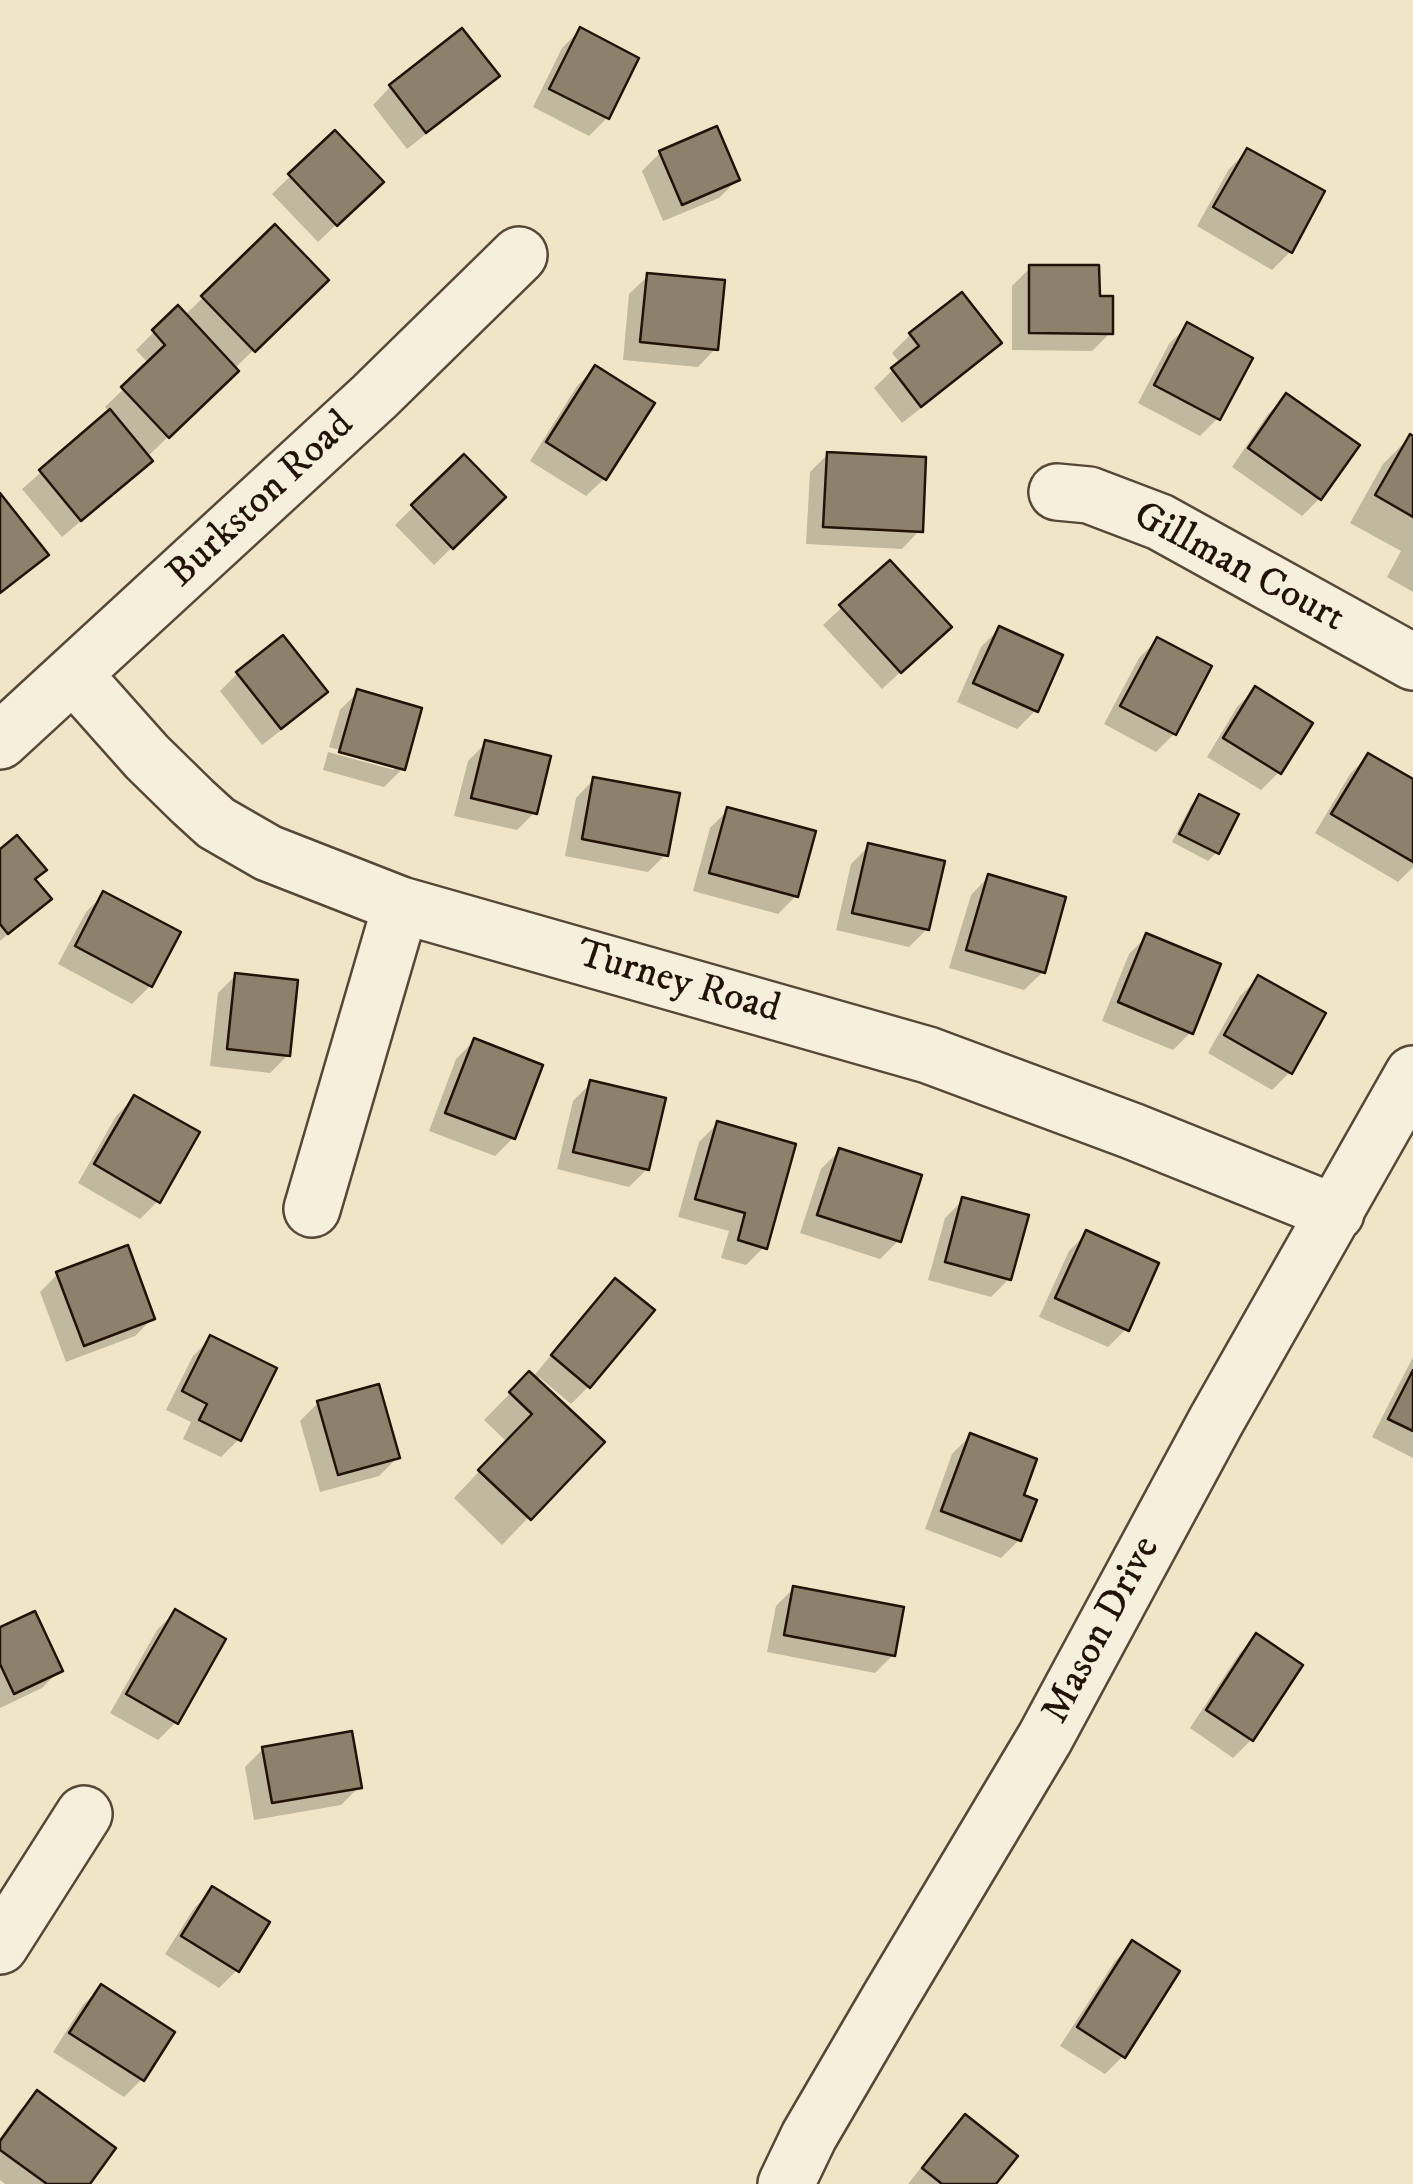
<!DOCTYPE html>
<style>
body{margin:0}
canvas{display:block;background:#f0e6c7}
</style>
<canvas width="1413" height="2184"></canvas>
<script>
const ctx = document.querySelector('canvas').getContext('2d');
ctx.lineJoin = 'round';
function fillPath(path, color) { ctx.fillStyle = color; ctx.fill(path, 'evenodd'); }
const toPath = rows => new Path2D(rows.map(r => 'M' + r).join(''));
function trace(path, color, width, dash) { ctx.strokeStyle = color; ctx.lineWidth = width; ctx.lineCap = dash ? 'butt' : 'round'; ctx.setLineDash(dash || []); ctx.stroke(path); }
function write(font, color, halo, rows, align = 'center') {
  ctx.font = font + ' "IM FELL DW Pica",serif'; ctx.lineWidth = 8; ctx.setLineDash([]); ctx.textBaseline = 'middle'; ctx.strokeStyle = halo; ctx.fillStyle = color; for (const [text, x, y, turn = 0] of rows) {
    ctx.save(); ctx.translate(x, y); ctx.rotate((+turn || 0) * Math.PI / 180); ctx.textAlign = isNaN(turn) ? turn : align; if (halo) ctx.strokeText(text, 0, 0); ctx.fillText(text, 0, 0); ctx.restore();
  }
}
fillPath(toPath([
 [580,30,607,118,589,136,533,107,562,48],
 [462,31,496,75,478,93,407,149,373,105,390,87],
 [334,134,381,182,318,242,272,194],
 [1247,151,1322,192,1290,252,1272,270,1197,226,1229,169],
 [660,153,737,180,719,198,663,221,642,171],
 [275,228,325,280,234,369,218,389,147,457,132,478,62,537,22,489,110,412,105,407,149,364,136,350,177,309,184,316],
 [1030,268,1097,298,1110,333,1092,351,1012,350,1012,286],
 [648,276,716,348,698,367,623,360,629,294],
 [962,295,999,343,981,361,902,423,874,388,900,363,892,353,910,335],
 [1187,326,1218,418,1200,436,1138,403,1169,344],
 [595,368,604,479,586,496,530,461,577,386],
 [1286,396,1320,498,1302,516,1232,467,1268,414],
 [1410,437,1413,439,1413,592,1387,577,1401,551,1350,523,1383,464],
 [828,454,920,530,902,549,806,544,810,472],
 [464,457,503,497,434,565,395,525],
 [890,563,930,645,882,689,823,625],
 [999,629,1060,656,1035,711,1017,729,957,702,981,647],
 [1157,640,1174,734,1156,752,1104,724,1139,658],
 [238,673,325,692,307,710,262,745,220,691],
 [1255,689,1279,772,1261,790,1207,757,1237,707],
 [358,692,402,769,384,787,323,770,328,752,394,770,394,765,329,747,340,710],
 [486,743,535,812,517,830,454,816,468,761],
 [1368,756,1413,782,1413,867,1398,882,1315,833,1350,774],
 [594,779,666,854,648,872,565,856,576,798],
 [1200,797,1217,852,1208,861,1172,842,1191,805],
 [728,810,796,896,778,914,693,891,710,828],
 [869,846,927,929,909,947,836,930,851,864],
 [0,852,33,881,48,899,0,941],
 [989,876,1043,972,1024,990,949,968,971,895],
 [104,894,150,986,132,1004,58,964,86,912],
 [1147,936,1191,1032,1173,1050,1102,1021,1129,954],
 [236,975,288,1055,270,1073,210,1066,218,993],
 [1258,978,1290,1072,1272,1090,1208,1053,1240,996],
 [474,1041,513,1138,495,1156,429,1131,456,1059],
 [591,1083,647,1169,629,1187,557,1169,573,1101],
 [134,1098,158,1201,140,1219,78,1183,116,1116],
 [717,1124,764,1247,746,1265,721,1258,729,1231,678,1217,699,1142],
 [839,1151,919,1176,898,1241,880,1259,800,1233,821,1169],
 [963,1200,1009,1279,991,1297,928,1280,945,1218],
 [1087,1233,1126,1329,1108,1347,1039,1317,1069,1251],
 [58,1274,153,1318,135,1336,66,1362,40,1292],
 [615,1281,589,1386,571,1404,539,1377,536,1380,601,1442,502,1545,454,1498,507,1442,484,1420,529,1374,533,1377,597,1299],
 [211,1338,239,1439,221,1457,183,1439,191,1422,166,1410,193,1356],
 [1413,1357,1413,1458,1372,1437],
 [318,1403,397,1458,379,1476,320,1492,300,1421],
 [970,1436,1021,1496,1019,1540,1001,1558,925,1529,952,1454],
 [794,1588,893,1655,875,1673,767,1652,776,1606],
 [175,1612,176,1722,158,1740,110,1713,157,1630],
 [0,1630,60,1670,42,1688,0,1708],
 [1257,1636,1300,1666,1251,1740,1233,1758,1190,1728,1239,1654],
 [263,1749,359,1787,341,1805,254,1820,245,1767],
 [213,1889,237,1970,219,1988,165,1954,195,1907],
 [1133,1943,1123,2056,1105,2074,1060,2046,1115,1961],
 [101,1987,142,2079,124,2097,53,2052,83,2005],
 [37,2093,87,2184,5,2184,0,2180,0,2138,19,2111],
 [965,2117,993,2184,908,2184,947,2135]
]), '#0003');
const building = toPath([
 [580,27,639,58,609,119,549,89,580,27],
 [462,28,500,76,426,133,389,85,462,28],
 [717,126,740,180,682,205,659,151,717,126],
 [335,130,384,182,337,226,288,174,335,130],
 [1247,148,1325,191,1292,253,1213,207,1247,148],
 [275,224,329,280,255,352,201,296,275,224],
 [1029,265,1099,265,1100,296,1113,296,1113,334,1029,333,1029,265],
 [647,273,725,280,718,350,640,342,647,273],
 [962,292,1002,343,921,407,891,368,919,346,909,333,962,292],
 [178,305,239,371,169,438,121,387,165,345,152,330,178,305],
 [1187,322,1253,358,1220,420,1154,385,1187,322],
 [595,365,655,403,606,480,546,442,595,365],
 [1286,393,1360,445,1321,500,1248,448,1286,393],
 [110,409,153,461,81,521,39,470,110,409],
 [1410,434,1413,436,1413,517,1375,495,1410,434],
 [827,452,926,457,923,532,823,527,827,452],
 [464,454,506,497,453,549,411,505,464,454],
 [0,493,49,555,0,593,0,493],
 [890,560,952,627,901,673,839,605,890,560],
 [999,626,1063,655,1038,712,973,683,999,626],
 [283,635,328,692,281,729,236,672,283,635],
 [1157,637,1212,666,1176,735,1120,706,1157,637],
 [1255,686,1313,723,1281,774,1223,738,1255,686],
 [357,689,422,708,405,770,339,752,357,689],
 [485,740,551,756,537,814,471,798,485,740],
 [1368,753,1413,779,1413,862,1331,814,1368,753],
 [593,777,680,793,668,856,582,839,593,777],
 [1199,794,1239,814,1219,854,1179,834,1199,794],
 [727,807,816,831,798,897,709,873,727,807],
 [17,835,47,870,35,879,52,899,8,934,0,924,0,849,17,835],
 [868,843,945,861,929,930,852,913,868,843],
 [988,874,1066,897,1045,973,966,950,988,874],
 [103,891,181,932,152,987,75,946,103,891],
 [1146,933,1221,964,1193,1034,1118,1002,1146,933],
 [235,973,298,980,290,1056,227,1049,235,973],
 [1258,975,1326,1013,1292,1074,1224,1035,1258,975],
 [474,1038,543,1065,515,1139,445,1113,474,1038],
 [590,1080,666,1098,649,1170,573,1152,590,1080],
 [134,1095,200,1132,160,1203,94,1164,134,1095],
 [717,1121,796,1144,767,1249,738,1240,745,1213,695,1199,717,1121],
 [839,1148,922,1175,901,1242,817,1215,839,1148],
 [962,1197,1029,1215,1011,1280,945,1262,962,1197],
 [1086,1230,1159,1263,1129,1331,1055,1298,1086,1230],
 [128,1245,155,1319,84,1346,56,1272,128,1245],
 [615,1278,655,1310,590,1388,551,1355,615,1278],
 [210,1335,277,1368,241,1441,199,1420,207,1404,182,1391,210,1335],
 [1413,1370,1413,1431,1388,1419,1413,1370],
 [529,1371,605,1442,531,1520,478,1470,532,1414,509,1392,529,1371],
 [379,1384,400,1458,338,1475,317,1401,379,1384],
 [970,1433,1037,1459,1024,1495,1037,1500,1021,1541,941,1511,970,1433],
 [793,1586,904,1607,895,1656,784,1635,793,1586],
 [175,1609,226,1639,178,1724,126,1694,175,1609],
 [35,1611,63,1671,14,1694,0,1664,0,1627,35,1611],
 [1256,1633,1303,1665,1253,1741,1206,1710,1256,1633],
 [352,1731,362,1788,272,1803,262,1747,352,1731],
 [212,1886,270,1922,239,1972,181,1936,212,1886],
 [1132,1940,1180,1971,1125,2058,1077,2027,1132,1940],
 [101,1984,175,2032,144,2081,69,2033,101,1984],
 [37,2090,116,2148,90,2184,47,2184,0,2150,0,2141,37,2090],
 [965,2114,1018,2156,996,2184,942,2184,922,2168,965,2114]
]);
fillPath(building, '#8d816c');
trace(building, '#221309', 2.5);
const minor = toPath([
 [1057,492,1089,495,1160,522,1413,662],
 [74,675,147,757,193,802,216,823,268,853,401,905,928,1055,1132,1131,1336,1213],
 [0,741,374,397,519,255],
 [312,1209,401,905],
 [0,1946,84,1814],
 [786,2184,809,2136,889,1999,1045,1738,1216,1421,1413,1074]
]);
trace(minor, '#564838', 60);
trace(minor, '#f5efdb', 55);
write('40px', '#221309', '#f5efdb', [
 ["Burkston Road",262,501,-43],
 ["Gillman Court",1238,569,28],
 ["Turney Road",678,984,16],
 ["Mason Drive",1103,1631,-62]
]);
</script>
